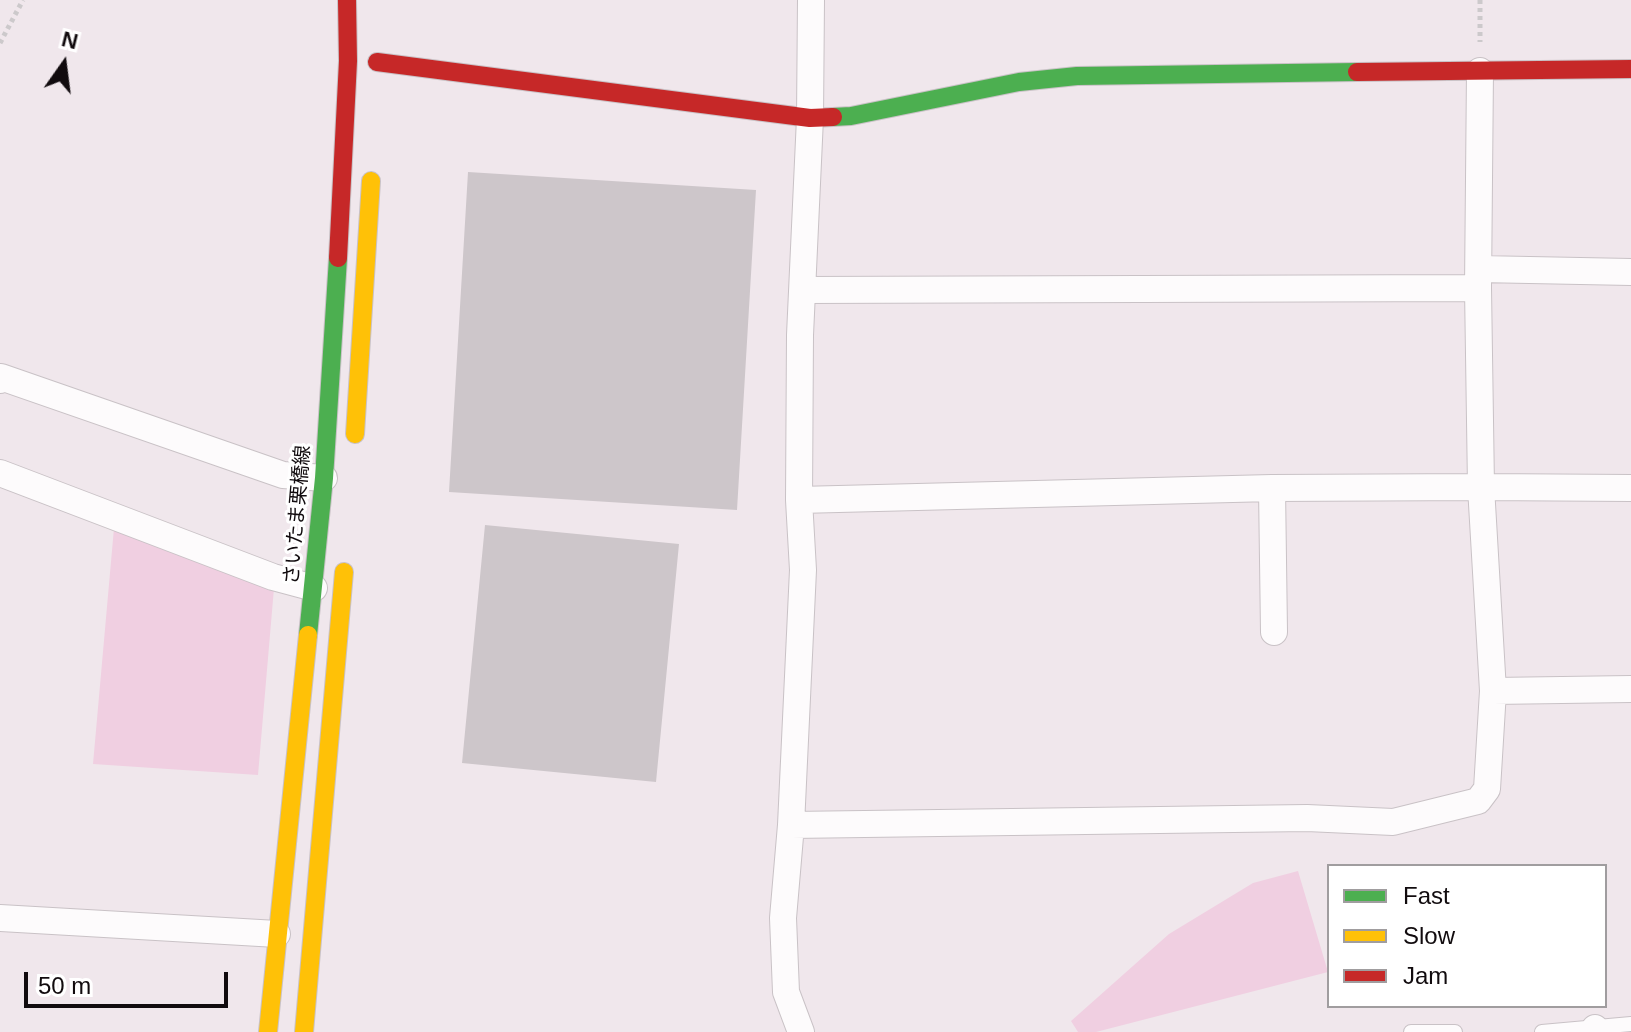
<!DOCTYPE html>
<meta charset="utf-8">
<style>
body{margin:0}
#map{position:relative;width:1631px;height:1032px;overflow:hidden;background:#f0e7ec;font-family:Arial,sans-serif}
canvas{display:block}
.legend{position:absolute;left:1327px;top:864px;width:280px;height:144px;box-sizing:border-box;background:#fff;border:2px solid #a09d9f;margin:0;padding:10px 14px;list-style:none;font-size:24px;color:#110b0e}
.legend li{display:flex;align-items:center;gap:16px;height:40px}
.legend b{width:40px;border:2px solid #a09d9f}
.north{position:absolute;left:24px;top:24px;width:80px;height:80px;-webkit-text-stroke:6px #fff;paint-order:stroke;rotate:14deg;font-size:22px;font-weight:700;line-height:32px;text-align:center;color:#110b0e}
.north::after{content:'';display:block;margin:auto;width:28px;height:36px;background:#110b0e;clip-path:polygon(50% 0,100% 100%,50% 72%,0 100%)}
.scale{position:absolute;left:24px;top:972px;width:204px;height:36px;box-sizing:border-box;border:4px solid #110b0e;border-top:0;padding-left:10px;font-size:24px;line-height:28px;white-space:nowrap;color:#110b0e;-webkit-text-stroke:6px #fff;paint-order:stroke}
</style>
<div id="map">
<canvas width="1631" height="1032"></canvas>
<ul class="legend">
<li><b style="height:10px;background:#4caf50"></b>Fast</li>
<li><b style="height:10px;background:#ffc107"></b>Slow</li>
<li><b style="height:10px;background:#c62828"></b>Jam</li>
</ul>
<div class="north">N</div>
<div class="scale">50 m</div>
</div>
<script>
const ctx = document.querySelector('canvas').getContext('2d');
ctx.lineJoin = 'round';
function fillPath(path, color) { ctx.fillStyle = color; ctx.fill(path, 'evenodd'); }
const toPath = rows => new Path2D(rows.map(r => 'M' + r).join(''));
function trace(path, color, width, dash) { ctx.strokeStyle = color; ctx.lineWidth = width; ctx.lineCap = dash ? 'butt' : 'round'; ctx.setLineDash(dash || []); ctx.stroke(path); }
function write(font, color, halo, rows, align = 'center') {
  ctx.font = font + ' Arial,"Noto Sans JP",sans-serif'; ctx.lineWidth = 6; ctx.setLineDash([]); ctx.textBaseline = 'middle'; ctx.strokeStyle = halo; ctx.fillStyle = color; for (const [text, x, y, turn = 0] of rows) {
    ctx.save(); ctx.translate(x, y); ctx.rotate((+turn || 0) * Math.PI / 180); ctx.textAlign = isNaN(turn) ? turn : align; if (halo) ctx.strokeText(text, 0, 0); ctx.fillText(text, 0, 0); ctx.restore();
  }
}
fillPath(toPath([
 [114,528,274,588,258,775,93,764],
 [1298,871,1328,972,1096,1032,1078,1032,1071,1021,1169,934,1253,883]
]), '#f0cfe1');
fillPath(toPath([
 [468,172,756,190,737,510,449,492],
 [485,525,679,544,656,782,462,763]
]), '#cdc6ca');
const lane = toPath([
 [1411,1032,1455,1032],
 [1542,1032,1631,1024]
]);
const street = toPath([
 [1479,269,1631,272],
 [803,290,1478,288],
 [0,380,1,377,283,475,324,478],
 [0,473,273,577,314,588],
 [1272,488,1274,632],
 [1631,488,1481,487,1493,691,1631,689],
 [799,500,1272,488,1481,487,1478,288,1480,71],
 [791,825,1307,818,1393,822,1478,801,1487,789,1493,691],
 [0,918,277,934],
 [1595,1028,1595,1032],
 [801,1032,786,992,783,918,791,825,803,570,799,500,800,335,810,118,811,0]
]);
const fast = toPath([
 [833,117,851,116,1019,82,1077,76,1357,72],
 [308,635,324,478,338,258]
]);
const slow = toPath([
 [355,434,371,181],
 [268,1032,308,635],
 [304,1032,344,572]
]);
const jam = toPath([
 [377,62,810,118,833,117],
 [1357,72,1631,69],
 [338,258,348,61,347,0]
]);
trace(lane, '#c9c2c6', 16);
trace(street, '#c9c2c6', 28);
trace(fast, '#c9c2c6', 20);
trace(slow, '#c9c2c6', 20);
trace(jam, '#c9c2c6', 20);
trace(toPath([
 [1480,0,1480,42],
 [0,43,23,0]
]), '#ccc9cb', 5, [4, 4]);
trace(lane, '#fdfbfc', 14);
trace(street, '#fdfbfc', 26);
trace(fast, '#4caf50', 18);
trace(slow, '#ffc107', 18);
trace(jam, '#c62828', 18);
write('20px', '#110b0e', '#fff', [
 ["さいたま栗橋線",298,515,-85]
]);
</script>
